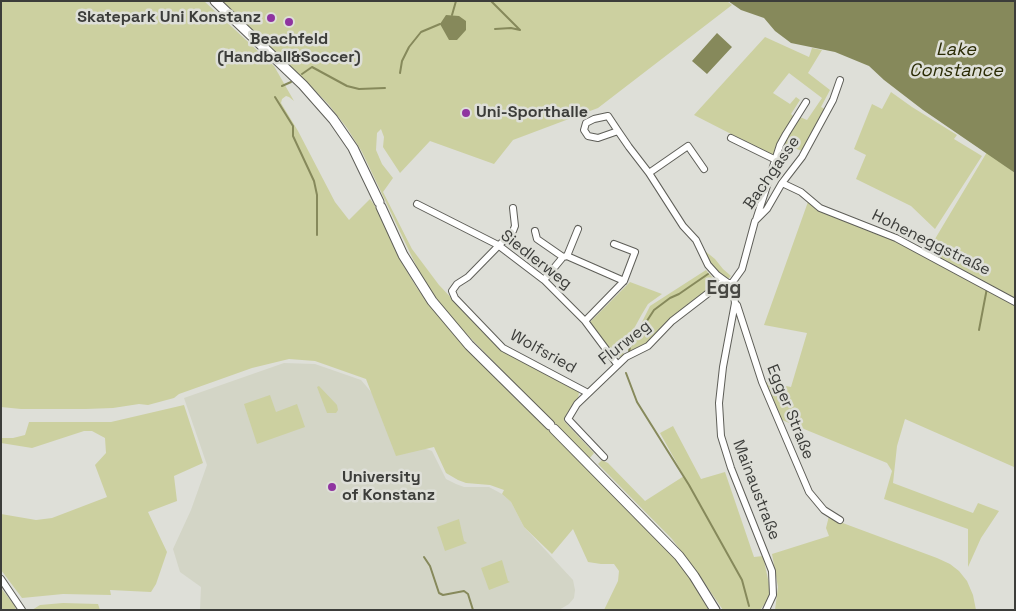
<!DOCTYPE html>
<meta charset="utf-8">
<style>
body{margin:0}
#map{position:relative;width:1016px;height:611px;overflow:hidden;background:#dedfd8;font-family:"Space Grotesk",sans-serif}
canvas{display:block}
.frame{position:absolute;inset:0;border:2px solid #3c3d3a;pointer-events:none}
</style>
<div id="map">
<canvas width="1016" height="611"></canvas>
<div class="frame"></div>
</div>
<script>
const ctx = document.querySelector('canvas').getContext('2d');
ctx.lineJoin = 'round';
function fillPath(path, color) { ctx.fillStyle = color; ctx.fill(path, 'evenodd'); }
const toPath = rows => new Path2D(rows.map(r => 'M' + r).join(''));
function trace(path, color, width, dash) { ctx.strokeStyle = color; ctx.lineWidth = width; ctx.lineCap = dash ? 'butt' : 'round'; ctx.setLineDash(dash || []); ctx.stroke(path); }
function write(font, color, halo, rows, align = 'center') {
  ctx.font = font + ' "Space Grotesk",sans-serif'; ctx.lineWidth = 5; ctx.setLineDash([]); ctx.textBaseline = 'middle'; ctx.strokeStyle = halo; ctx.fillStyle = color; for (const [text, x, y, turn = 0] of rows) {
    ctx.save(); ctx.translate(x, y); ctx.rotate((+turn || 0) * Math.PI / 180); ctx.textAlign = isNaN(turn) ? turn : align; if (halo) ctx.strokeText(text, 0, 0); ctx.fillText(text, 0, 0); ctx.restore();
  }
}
fillPath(toPath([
 [284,363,315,364,361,380,417,446,432,451,446,479,456,484,464,487,489,487,502,494,511,502,524,527,573,580,575,590,574,598,569,604,559,610,200,610,201,587,180,572,173,549,191,510,207,465,184,398]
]), '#d3d5c6');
fillPath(toPath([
 [1,1,204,1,274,66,294,101,289,97,286,96,282,99,281,103,298,131,335,202,349,220,370,199,378,210,402,263,417,288,454,335,514,397,618,497,659,539,683,567,709,610,604,610,618,581,619,571,614,564,601,564,588,562,573,529,552,554,524,527,511,502,502,494,504,490,490,485,466,483,458,480,446,473,434,447,396,456,366,379,315,361,289,359,252,368,179,394,174,398,148,405,139,404,113,408,86,409,21,409,1,407],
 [221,1,727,1,732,5,598,108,513,140,494,164,430,141,400,173,383,147,384,137,381,129,377,133,376,150,382,164,393,178,383,192,412,249,439,285,500,349,579,392,578,399,567,413,564,421,594,453,589,459,449,316,423,280,362,152,347,128,329,105,308,83],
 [765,37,809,57,812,48,822,50,808,73,830,90,821,107,825,109,802,151,794,148,784,162,780,155,787,136,800,117,807,120,822,98,789,73,773,93,790,104,796,97,800,100,791,114,794,117,774,156,694,115],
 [891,92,912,107,957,135,954,139,982,156,935,229,911,206,856,179,866,155,854,149,872,104,882,109],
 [987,152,1015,173,1015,466,1014,467,905,419,897,446,893,483,973,513,978,503,999,511,981,538,968,567,968,529,884,499,892,471,887,463,782,420,766,382,791,387,807,333,764,325,809,199,820,209,926,254],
 [705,251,715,259,723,269,731,276,728,279,723,278,710,263],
 [706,270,718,284,689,303,647,344,631,353,628,350,650,306],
 [630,282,662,294,648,304,642,314,625,345,623,357,615,356,589,323],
 [319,386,337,405,338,410,336,413,327,413,317,387],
 [270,395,276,412,297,404,305,427,257,444,244,404],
 [184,405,203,463,174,476,177,501,148,512,167,552,156,584,151,592,110,590,111,595,63,594,22,598,1,570,1,514,36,520,52,518,107,497,95,465,106,453,105,438,92,431,84,431,32,448,1,443,1,438,13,438,25,435,29,422,111,422],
 [673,426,701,479,725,472,754,557,763,556,769,584,770,597,760,610,723,610,699,575,672,539,598,464,602,460,608,463,645,501,684,476,660,433],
 [829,516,840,522,937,558,950,564,959,571,967,581,973,595,976,610,775,610,778,587,772,554,829,536,826,528],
 [459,519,464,541,467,543,445,551,437,527],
 [502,560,508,581,510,582,489,590,481,568],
 [1,588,15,606,16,610,1,610],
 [63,603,98,604,100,610,32,610,40,605]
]), '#ccd0a0');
fillPath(toPath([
 [728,1,1015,1,1015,173,923,110,884,80,869,66,835,52,791,43,775,31,764,18,741,10],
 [446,15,459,16,466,21,466,30,457,40,449,40,440,24],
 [717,33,732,47,707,74,692,61]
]), '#86895b');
trace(toPath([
 [491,1,520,30],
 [452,15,456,1],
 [495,29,511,28,520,30],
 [400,73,402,61,409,47,421,32,440,24],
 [302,74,312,67,347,86,359,89,385,88],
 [282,86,291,82],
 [275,97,293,126,293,136,314,181,317,195,317,235],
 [979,330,987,288],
 [629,352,630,347,654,310,670,298,679,294,708,274],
 [626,373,637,402,689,485,742,580,749,606],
 [424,557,430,566,439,593,443,595,464,591,468,594,473,610]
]), '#86895b', 2);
const minor = toPath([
 [618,131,598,138,588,136,584,130,586,123,594,119,608,116,618,131,629,147,649,173,683,226,696,240,708,265,717,275,728,283,732,283],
 [731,138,776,160],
 [649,173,688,146,704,169],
 [782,183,801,192,820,208,896,238,1015,302],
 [417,204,498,245,544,280,585,321,617,364],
 [513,208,515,226,513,231,468,277,457,284,452,291,455,298,503,348,588,393],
 [756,220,780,145,786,134,806,102],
 [535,231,537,239,563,257,567,256,624,281,585,321],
 [614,244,635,252,624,281],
 [567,256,578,229],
 [544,280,563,257],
 [732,283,735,303,723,367,719,403,721,436,731,468,772,571,773,595,766,610],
 [732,283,742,269,755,221,767,209,782,183,802,157,833,100,840,80],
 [735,303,737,305,762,382,809,492,824,510,840,520],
 [604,457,568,419,577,404,626,357,648,346,672,321,724,281],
 [1,579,22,610]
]);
const secondary = toPath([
 [215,1,303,85,333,119,353,148,379,202],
 [381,207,403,255,432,301,469,345,550,425],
 [554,429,679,556,694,576,715,610]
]);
trace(minor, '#5e5e58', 8);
trace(secondary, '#5e5e58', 11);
trace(minor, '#fff', 6);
trace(secondary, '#fff', 9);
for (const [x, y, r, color] of [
 [271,18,5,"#8f34a0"],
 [289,22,5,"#8f34a0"],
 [466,113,5,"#8f34a0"],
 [332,487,5,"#8f34a0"]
]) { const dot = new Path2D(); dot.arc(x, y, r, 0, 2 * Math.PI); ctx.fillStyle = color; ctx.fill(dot); trace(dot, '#dedfd8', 2); }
write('bold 16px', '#3c3d3a', '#dedfd8', [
 ["Skatepark Uni Konstanz",261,18,"right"],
 ["Beachfeld",289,40,"center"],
 ["(Handball&Soccer)",289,58,"center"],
 ["Uni-Sporthalle",476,113],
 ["University",342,478],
 ["of Konstanz",342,496]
], 'left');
write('16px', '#3c3d3a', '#dedfd8', [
 ["Bachgasse",772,173,-55],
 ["Hoheneggstraße",931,243,26],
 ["Siedlerweg",536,260,38],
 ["Flurweg",625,343,-38],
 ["Wolfsried",543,352,29],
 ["Egger Straße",790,412,68],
 ["Mainaustraße",756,490,69]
]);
write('italic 18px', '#2a2b04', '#dedfd8', [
 ["Lake",956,50],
 ["Constance",956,71]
]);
write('bold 19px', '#484843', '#dedfd8', [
 ["Egg",724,289]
]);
</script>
